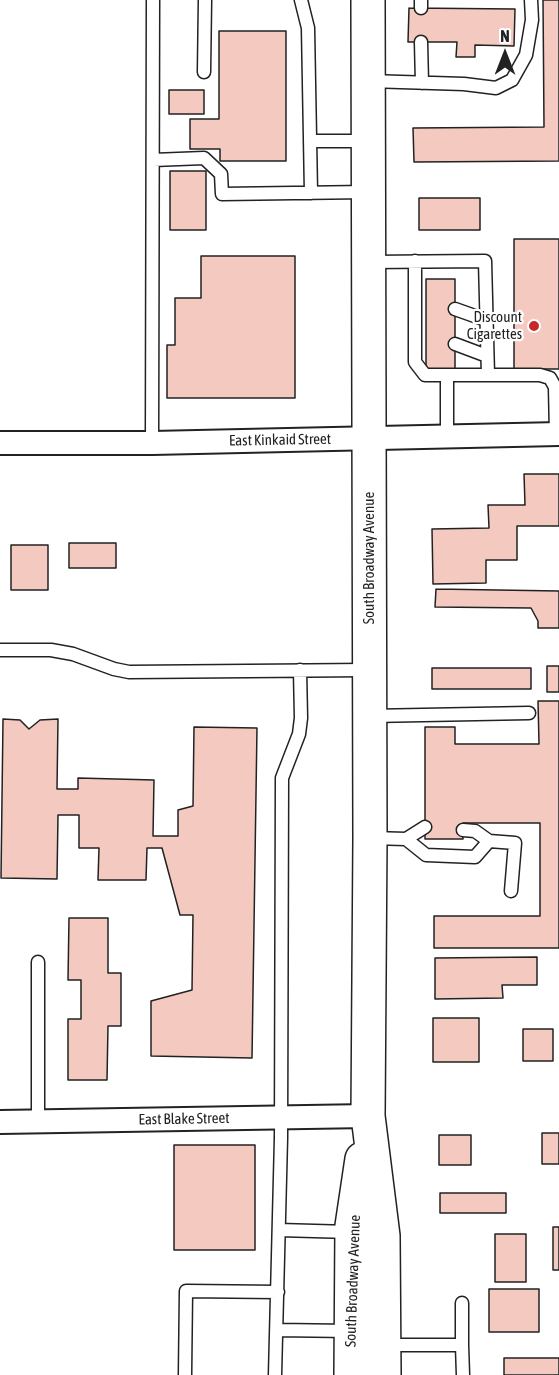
<!DOCTYPE html>
<style>
body{margin:0}
#map{position:relative;width:559px;height:1375px;overflow:hidden;background:#fff;font-family:"Asap Condensed",sans-serif}
canvas{display:block}
.north{position:absolute;left:475px;top:24px;width:60px;height:60px;-webkit-text-stroke:4px #fff;paint-order:stroke;rotate:0deg;font-size:16px;font-weight:700;line-height:24px;text-align:center;color:#222}
.north::after{content:'';display:block;margin:auto;width:21px;height:27px;background:#222;clip-path:polygon(50% 0,100% 100%,50% 72%,0 100%)}
</style>
<div id="map">
<canvas width="559" height="1375"></canvas>
<div class="north">N</div>
</div>
<script>
const ctx = document.querySelector('canvas').getContext('2d');
ctx.lineJoin = 'round';
function fillPath(path, color) { ctx.fillStyle = color; ctx.fill(path, 'evenodd'); }
const toPath = rows => new Path2D(rows.map(r => 'M' + r).join(''));
function trace(path, color, width, dash) { ctx.strokeStyle = color; ctx.lineWidth = width; ctx.lineCap = dash ? 'butt' : 'round'; ctx.setLineDash(dash || []); ctx.stroke(path); }
function write(font, color, halo, rows, align = 'center') {
  ctx.font = font + ' "Asap Condensed",sans-serif'; ctx.lineWidth = 4.5; ctx.setLineDash([]); ctx.textBaseline = 'middle'; ctx.strokeStyle = halo; ctx.fillStyle = color; for (const [text, x, y, turn = 0] of rows) {
    ctx.save(); ctx.translate(x, y); ctx.rotate((+turn || 0) * Math.PI / 180); ctx.textAlign = isNaN(turn) ? turn : align; if (halo) ctx.strokeText(text, 0, 0); ctx.fillText(text, 0, 0); ctx.restore();
  }
}
const building = toPath([
 [543,0,559,0,559,161,414,162,413,128,544,127,543,0],
 [409,8,515,9,514,46,475,45,475,57,456,57,457,42,408,42,409,8],
 [219,31,286,31,286,161,220,161,220,149,190,149,190,119,219,119,219,31],
 [169,90,204,90,204,114,169,114,169,90],
 [170,171,206,171,206,230,170,230,170,171],
 [419,198,480,198,480,230,419,230,419,198],
 [514,239,559,239,559,369,514,369,514,239],
 [201,256,295,256,295,398,167,398,167,345,175,345,175,298,201,298,201,256],
 [426,279,455,279,455,370,426,370,426,279],
 [524,474,559,474,559,526,517,526,517,560,486,560,486,583,433,584,432,529,489,528,488,505,525,505,524,474],
 [69,543,116,543,116,568,69,568,69,543],
 [11,545,48,545,48,590,11,590,11,545],
 [436,589,559,591,559,628,538,628,538,621,531,608,435,607,436,589],
 [547,666,559,666,559,692,547,692,547,666],
 [432,668,531,668,531,689,432,689,432,668],
 [538,701,559,701,559,948,434,948,434,916,540,916,540,823,463,823,463,839,425,839,425,727,455,727,455,744,539,744,538,701],
 [3,719,20,720,29,729,40,720,58,719,57,789,78,789,78,778,154,780,153,836,178,836,178,810,193,806,194,727,257,728,252,1058,151,1056,151,1001,192,990,193,915,180,915,162,848,147,848,146,880,98,880,99,848,79,848,79,815,58,815,57,879,1,878,3,719],
 [69,918,108,918,108,973,121,973,121,1026,108,1026,107,1080,68,1080,68,1019,81,1019,81,980,68,980,69,918],
 [537,957,537,985,502,985,503,998,435,999,435,958,537,957],
 [433,1018,479,1018,479,1062,433,1062,433,1018],
 [523,1029,553,1029,553,1061,523,1061,523,1029],
 [542,1133,559,1133,559,1164,542,1164,542,1133],
 [439,1135,471,1135,471,1165,439,1165,439,1135],
 [174,1145,255,1145,255,1250,174,1250,174,1145],
 [440,1193,506,1193,506,1213,440,1213,440,1193],
 [553,1227,559,1227,559,1270,553,1270,553,1227],
 [495,1234,526,1234,526,1282,495,1282,495,1234],
 [489,1289,539,1289,539,1332,489,1332,489,1289],
 [504,1358,559,1358,559,1375,504,1375,504,1358]
]);
fillPath(building, '#f3c9c0');
trace(building, '#222', 1.5);
const service = toPath([
 [301,0,308,28,311,193],
 [421,0,421,8],
 [421,42,422,83],
 [204,72,205,0],
 [369,81,464,84,496,88,512,80,526,55,532,20,531,0],
 [310,141,367,141],
 [153,160,204,158,221,174,222,194,366,192],
 [415,261,415,362,425,375,540,375,550,378,555,387,556,434],
 [369,262,485,261,488,375],
 [455,309,486,320],
 [455,344,487,356],
 [447,375,447,436],
 [152,443,153,0],
 [0,650,51,650,73,654,114,669,129,672,367,670],
 [370,716,529,713],
 [463,830,475,831,489,841],
 [371,838,406,839,426,855,475,857,489,841,515,843,511,891],
 [406,839,425,827],
 [38,962,38,1122],
 [279,1230,350,1232],
 [277,1330,350,1331],
 [385,1345,462,1345,462,1303],
 [462,1345,463,1375],
 [185,1375,186,1291,278,1292],
 [275,1375,281,1138,282,778,299,734,301,718,300,670]
]);
const minor = toPath([
 [0,443,152,443,559,434],
 [0,1122,368,1116]
]);
const primary = toPath([
 [368,0,370,838,368,1116,383,1236,384,1375],
 [351,1375,352,1226,362,1159]
]);
trace(service, '#222', 15);
trace(minor, '#222', 26);
trace(primary, '#222', 36);
trace(service, '#fff', 12);
trace(minor, '#fff', 22);
trace(primary, '#fff', 33);
for (const [x, y, r, color] of [
 [534,326,6,"#c62828"]
]) { const dot = new Path2D(); dot.arc(x, y, r, 0, 2 * Math.PI); ctx.fillStyle = color; ctx.fill(dot); trace(dot, '#fff', 2); }
write('15px', '#222', '#fff', [
 ["Discount",522,317],
 ["Cigarettes",522,334]
], 'right');
write('15px', '#222', '#fff', [
 ["East Kinkaid Street",280,440,-1],
 ["South Broadway Avenue",369,558,-90],
 ["East Blake Street",184,1119,-1],
 ["South Broadway Avenue",353,1281,-88]
]);
</script>
